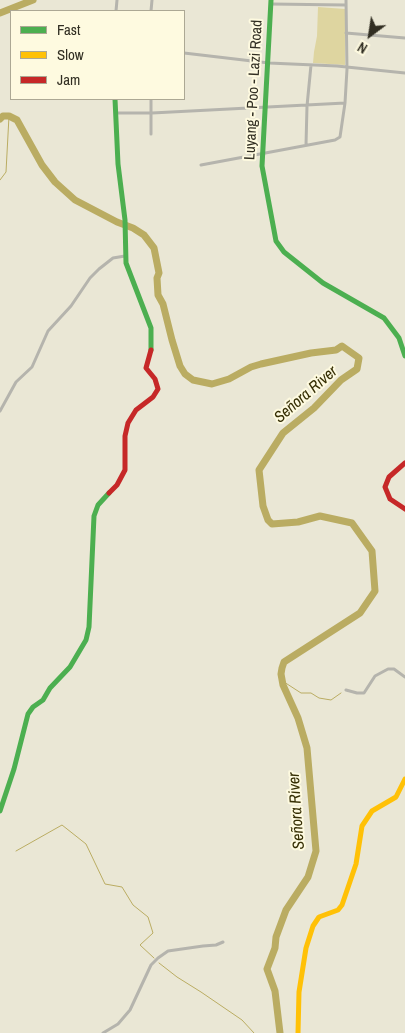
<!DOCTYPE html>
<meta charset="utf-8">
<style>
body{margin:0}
#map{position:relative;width:405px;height:1033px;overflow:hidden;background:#eae7d5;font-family:"Archivo Narrow",sans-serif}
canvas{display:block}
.legend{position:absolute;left:10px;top:10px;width:175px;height:90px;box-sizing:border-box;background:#fefae0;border:1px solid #aca894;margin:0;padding:6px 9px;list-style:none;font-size:15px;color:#312e22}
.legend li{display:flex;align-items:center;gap:10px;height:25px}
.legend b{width:25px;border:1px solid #aca894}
.north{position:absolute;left:345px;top:10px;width:50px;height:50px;-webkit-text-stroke:4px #fefae0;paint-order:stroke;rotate:211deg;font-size:14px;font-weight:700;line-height:20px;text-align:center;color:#312e22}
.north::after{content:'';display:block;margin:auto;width:18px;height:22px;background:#312e22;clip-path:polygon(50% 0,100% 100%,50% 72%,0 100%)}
</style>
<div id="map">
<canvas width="405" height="1033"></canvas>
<ul class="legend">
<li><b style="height:6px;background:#4caf50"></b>Fast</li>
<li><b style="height:6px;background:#ffc107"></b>Slow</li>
<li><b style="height:6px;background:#c62828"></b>Jam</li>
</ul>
<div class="north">N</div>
</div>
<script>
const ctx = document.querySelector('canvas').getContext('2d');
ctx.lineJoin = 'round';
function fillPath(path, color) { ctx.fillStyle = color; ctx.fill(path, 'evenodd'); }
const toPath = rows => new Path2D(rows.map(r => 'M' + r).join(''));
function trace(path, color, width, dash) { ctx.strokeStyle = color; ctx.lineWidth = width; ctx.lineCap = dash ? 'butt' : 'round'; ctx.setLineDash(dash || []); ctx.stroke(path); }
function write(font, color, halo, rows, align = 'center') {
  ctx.font = font + ' "Archivo Narrow",sans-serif'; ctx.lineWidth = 4; ctx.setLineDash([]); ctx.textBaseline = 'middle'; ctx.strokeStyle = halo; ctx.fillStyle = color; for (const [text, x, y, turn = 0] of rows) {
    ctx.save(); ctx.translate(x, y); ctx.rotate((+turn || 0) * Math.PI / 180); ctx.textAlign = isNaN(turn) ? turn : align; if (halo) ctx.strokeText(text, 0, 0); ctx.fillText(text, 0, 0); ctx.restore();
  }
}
fillPath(toPath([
 [318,7,345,9,345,65,313,63,314,52,317,36]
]), '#ded5a0');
trace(toPath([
 [0,180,6,172,9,116],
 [281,680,301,693,311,693,319,698,331,700,341,693],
 [16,851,62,825,86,844,105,884,122,887,133,905,148,917,153,933,140,945,154,958],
 [159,963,177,977,201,992,242,1020,254,1033]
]), '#baac62', 1);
trace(toPath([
 [0,13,33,0],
 [0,119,3,116,9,116,17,120,42,165,55,182,75,200,117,222,133,228,144,235,154,248,159,273,157,278,158,295,163,304,172,340,180,366,185,374,193,380,212,384,229,379,251,367,261,364,311,353,336,350,342,346,359,358,357,369,341,380,314,408,283,433,259,470,263,506,268,520,272,524,298,522,320,516,352,523,372,551,375,591,360,613,284,662,282,668,281,674,283,685,298,718,307,748,316,851,308,877,286,910,276,937,275,948,267,969,275,991,280,1033]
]), '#baac62', 7);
trace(toPath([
 [271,4,345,5],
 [116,11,117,0],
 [151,11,152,0],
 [346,33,405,38],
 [184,53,269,63,337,66,405,73],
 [117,113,152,113,345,103],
 [151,134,151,99],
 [306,145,307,106,311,65],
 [201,165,335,140,340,137,345,103,347,69,346,0],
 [0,411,16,382,32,367,48,331,71,306,90,278,99,269,113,258,125,256],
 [346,690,357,693,364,693,375,676,388,669,394,669,405,677],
 [103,1033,118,1024,130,1010,151,965,158,958,168,951,203,946,216,945,223,942]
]), '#b5b4ad', 3);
trace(toPath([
 [271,0,262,166,276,241,284,252,323,283,384,318,399,338,405,356],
 [115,99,118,164,125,220,126,263,151,328,151,350],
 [0,811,14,769,28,714,33,707,43,700,50,688,70,667,86,640,89,627,94,516,98,505,109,493]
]), '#4caf50', 5);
trace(toPath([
 [298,1033,299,992,306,948,313,926,319,917,338,910,342,905,356,864,362,826,372,811,396,797,405,779]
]), '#ffc107', 5);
trace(toPath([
 [405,463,389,477,385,487,390,499,405,509],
 [109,493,117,485,125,470,125,436,128,423,136,410,153,397,158,389,155,379,146,368,151,350]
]), '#c62828', 5);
write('15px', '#312e22', '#fefae0', [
 ["Luyang - Poo - Lazi Road",254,90,-87]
]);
write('italic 16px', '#362f04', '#fefae0', [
 ["Señora River",306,395,-41],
 ["Señora River",297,811,-94]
]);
</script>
